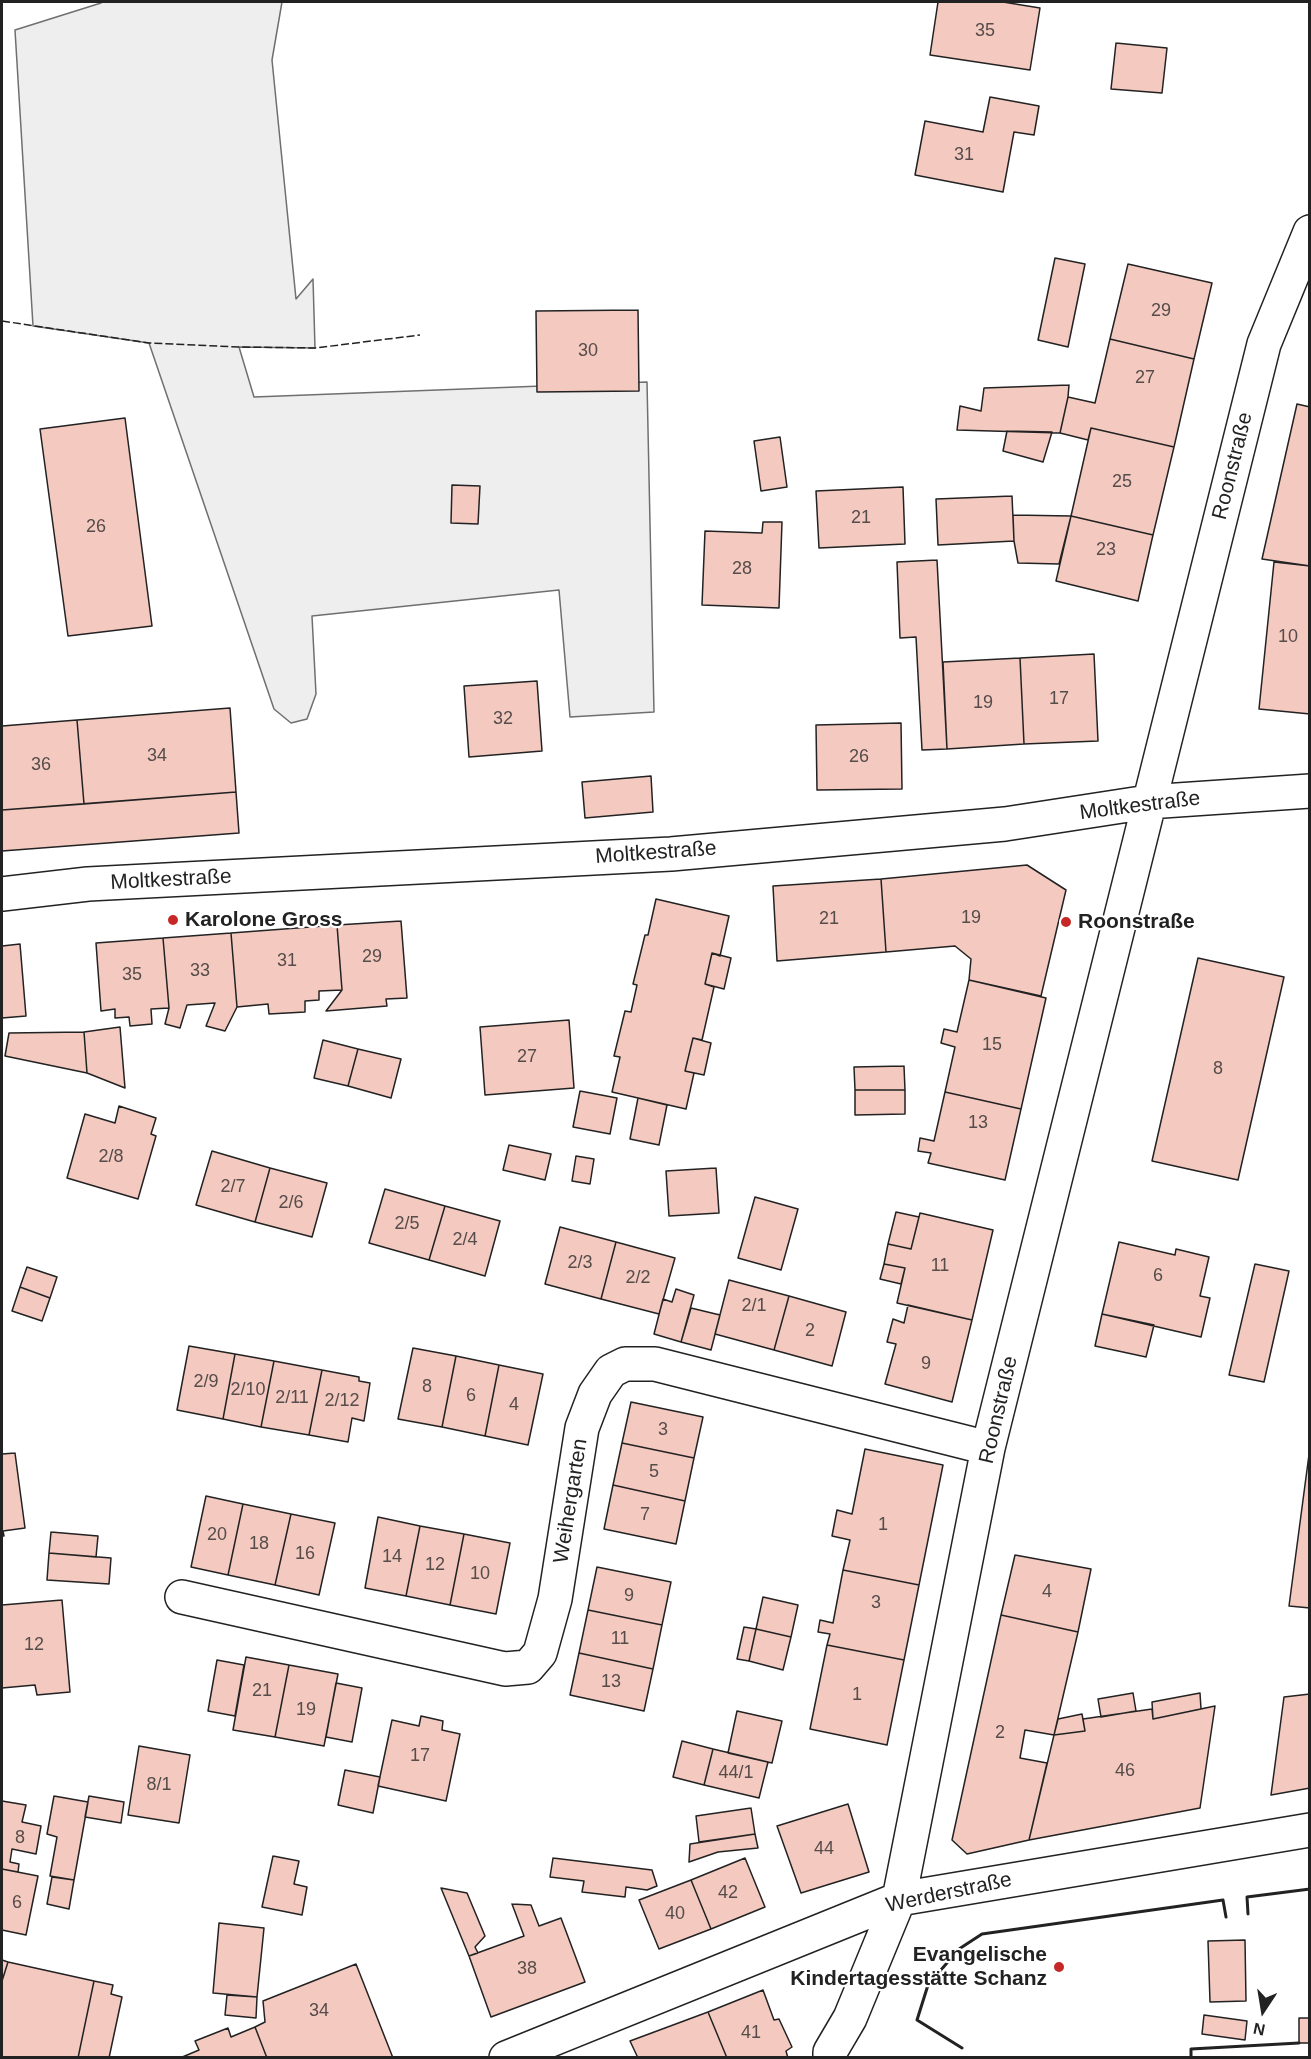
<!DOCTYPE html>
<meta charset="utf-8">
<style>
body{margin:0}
#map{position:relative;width:1311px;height:2059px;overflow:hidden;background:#fff;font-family:Helvetica,sans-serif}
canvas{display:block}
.frame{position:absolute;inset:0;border:3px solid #222;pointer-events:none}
.north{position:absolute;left:1233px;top:1981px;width:60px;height:60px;-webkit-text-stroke:4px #fff;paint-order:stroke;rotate:192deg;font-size:16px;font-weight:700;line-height:24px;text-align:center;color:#222}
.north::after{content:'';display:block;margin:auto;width:21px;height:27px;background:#222;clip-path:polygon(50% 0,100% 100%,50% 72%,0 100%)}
</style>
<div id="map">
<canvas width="1311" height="2059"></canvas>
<div class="frame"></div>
<div class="north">N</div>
</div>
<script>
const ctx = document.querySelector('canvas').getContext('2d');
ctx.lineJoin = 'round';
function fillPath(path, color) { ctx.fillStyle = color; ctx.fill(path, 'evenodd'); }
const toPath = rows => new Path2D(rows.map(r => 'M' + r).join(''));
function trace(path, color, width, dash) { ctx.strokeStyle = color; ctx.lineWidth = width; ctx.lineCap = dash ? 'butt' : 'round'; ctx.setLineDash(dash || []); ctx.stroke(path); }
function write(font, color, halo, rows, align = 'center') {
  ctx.font = font + ' Helvetica,sans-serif'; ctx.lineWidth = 4.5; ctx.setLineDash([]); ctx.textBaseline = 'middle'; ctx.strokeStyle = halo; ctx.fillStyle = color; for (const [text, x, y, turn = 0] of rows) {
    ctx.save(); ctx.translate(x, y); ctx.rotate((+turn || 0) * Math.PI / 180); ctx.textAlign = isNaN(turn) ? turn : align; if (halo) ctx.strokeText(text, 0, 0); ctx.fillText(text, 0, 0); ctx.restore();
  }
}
const green = toPath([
 [102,2,282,2,272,60,296,299,313,279,315,348,239,347,254,397,647,382,654,712,570,717,559,590,312,616,316,694,307,719,291,723,274,709,149,343,33,326,15,30,101,3,102,2]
]);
fillPath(green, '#eee');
trace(green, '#6f6f6f', 1.5);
const building = toPath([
 [938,2,1003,2,1040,8,1030,70,930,55,938,2],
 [1116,43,1167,48,1162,93,1111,89,1116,43],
 [990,97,1039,106,1034,135,1014,132,1003,192,915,175,925,121,983,132,990,97],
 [1055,258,1085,264,1068,347,1038,340,1055,258],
 [1128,264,1212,283,1194,359,1110,339,1128,264],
 [638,310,639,391,537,392,536,311,638,310],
 [1110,339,1194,359,1174,447,1091,428,1088,440,1060,433,1068,397,1095,403,1110,339],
 [1069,385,1068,397,1060,433,957,430,960,406,981,411,984,388,1069,385],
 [1297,404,1310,407,1310,566,1262,559,1297,404],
 [125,418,152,626,68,636,40,429,125,418],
 [1091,428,1174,447,1153,535,1071,516,1091,428],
 [1007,431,1052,432,1043,462,1003,451,1007,431],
 [780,437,787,487,761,491,754,441,780,437],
 [452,485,480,486,478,524,451,523,452,485],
 [903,487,905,544,819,548,816,491,903,487],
 [1012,496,1014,541,938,545,936,499,1012,496],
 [1013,515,1071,516,1059,564,1018,563,1014,541,1013,515],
 [1071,516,1153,535,1138,601,1056,581,1071,516],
 [763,522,782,522,779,608,702,605,705,531,762,533,763,522],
 [937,560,947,749,922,750,916,637,900,638,897,562,937,560],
 [1274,562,1310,566,1310,714,1259,709,1274,562],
 [1094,654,1098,741,1024,744,1020,658,1094,654],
 [1020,658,1024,744,947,749,943,662,1020,658],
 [537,681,542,751,469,757,464,686,537,681],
 [230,708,236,792,84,804,77,720,230,708],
 [77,720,84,804,2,810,2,726,77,720],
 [901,723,902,789,817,790,816,725,901,723],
 [651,776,653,812,585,818,582,782,651,776],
 [236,792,239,833,2,851,2,810,236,792],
 [1027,865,1066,890,1041,996,969,980,971,959,955,946,886,952,881,879,1027,865],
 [881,879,886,952,777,961,773,886,881,879],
 [656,899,729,916,720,956,712,953,705,984,714,987,702,1040,693,1038,685,1071,694,1073,686,1109,612,1092,620,1057,614,1056,625,1011,631,1012,637,985,633,984,645,935,648,935,656,899],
 [401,921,407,998,386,999,387,1006,326,1011,342,990,337,925,401,921],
 [337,925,342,990,319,991,319,1000,305,1001,305,1012,269,1014,268,1004,237,1007,231,933,337,925],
 [231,933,237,1007,225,1031,206,1026,215,1003,187,1005,180,1028,165,1024,169,1008,163,938,231,933],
 [163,938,169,1008,151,1009,152,1024,130,1026,129,1017,115,1018,115,1009,101,1011,96,943,163,938],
 [20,944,26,1016,2,1018,2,946,20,944],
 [712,953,731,958,724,989,705,984,712,953],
 [1198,958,1284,977,1238,1180,1152,1161,1198,958],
 [969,980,1046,998,1021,1109,945,1092,955,1047,941,1043,944,1029,957,1032,969,980],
 [569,1020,574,1088,485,1095,480,1027,569,1020],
 [120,1027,125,1088,87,1073,84,1032,120,1027],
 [84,1032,87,1073,5,1056,9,1033,84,1032],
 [693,1038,711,1043,704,1075,685,1071,693,1038],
 [323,1040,358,1049,348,1086,314,1078,323,1040],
 [358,1049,401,1059,391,1098,348,1086,358,1049],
 [904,1066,905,1090,855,1090,854,1067,904,1066],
 [855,1090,905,1090,905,1114,855,1115,855,1090],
 [580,1091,617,1098,610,1134,573,1127,580,1091],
 [945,1092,1021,1109,1005,1180,928,1163,931,1153,918,1151,920,1138,934,1141,945,1092],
 [638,1098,667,1105,659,1145,630,1139,638,1098],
 [119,1106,156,1118,151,1134,156,1136,138,1199,67,1178,85,1114,115,1123,119,1106],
 [509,1145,551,1154,545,1180,503,1170,509,1145],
 [212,1151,270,1168,255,1222,196,1205,212,1151],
 [576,1156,594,1159,590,1184,572,1181,576,1156],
 [270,1168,327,1183,312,1237,255,1222,270,1168],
 [716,1168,719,1213,669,1216,666,1171,716,1168],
 [385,1189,445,1206,429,1260,369,1243,385,1189],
 [755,1197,798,1209,781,1270,738,1258,755,1197],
 [445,1206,500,1221,485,1276,429,1260,445,1206],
 [896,1212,919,1217,911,1249,888,1244,896,1212],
 [920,1213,993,1230,972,1320,897,1303,905,1268,884,1264,888,1244,911,1249,920,1213],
 [560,1227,616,1242,601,1299,545,1284,560,1227],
 [616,1242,675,1258,659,1314,601,1299,616,1242],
 [1119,1242,1175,1255,1176,1249,1209,1257,1200,1296,1210,1298,1201,1337,1102,1314,1119,1242],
 [884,1264,905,1268,901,1284,880,1279,884,1264],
 [1255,1264,1289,1271,1264,1382,1229,1375,1255,1264],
 [27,1267,57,1277,50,1298,20,1287,27,1267],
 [729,1280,789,1296,774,1350,715,1334,729,1280],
 [20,1287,50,1298,42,1321,12,1311,20,1287],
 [676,1289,694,1295,681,1342,654,1334,663,1299,672,1302,676,1289],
 [789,1296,846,1312,832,1366,774,1350,789,1296],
 [908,1305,972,1320,952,1402,885,1384,896,1344,887,1342,893,1319,904,1323,908,1305],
 [691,1308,720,1315,711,1350,681,1342,691,1308],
 [1102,1314,1154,1325,1146,1357,1095,1346,1102,1314],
 [189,1346,235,1354,223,1419,177,1410,189,1346],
 [413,1348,456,1356,442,1427,398,1419,413,1348],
 [235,1354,274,1361,261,1427,223,1419,235,1354],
 [456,1356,499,1365,485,1436,442,1427,456,1356],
 [274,1361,322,1370,309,1435,261,1427,274,1361],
 [499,1365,543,1374,528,1445,485,1436,499,1365],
 [322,1370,359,1377,359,1381,370,1383,364,1421,352,1418,348,1442,309,1435,322,1370],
 [631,1402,703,1417,694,1458,622,1443,631,1402],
 [622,1443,694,1458,685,1501,613,1485,622,1443],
 [1310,1447,1310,1608,1289,1606,1310,1447],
 [865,1449,943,1465,919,1585,843,1570,850,1540,832,1536,837,1510,852,1514,865,1449],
 [15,1453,25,1528,3,1531,4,1536,2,1536,2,1454,15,1453],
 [613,1485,685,1501,676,1544,604,1529,613,1485],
 [206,1496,243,1504,228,1575,191,1567,206,1496],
 [243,1504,291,1514,275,1585,228,1575,243,1504],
 [291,1514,335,1523,319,1595,275,1585,291,1514],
 [378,1517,420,1526,406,1596,365,1588,378,1517],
 [420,1526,464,1534,450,1605,406,1596,420,1526],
 [51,1532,98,1536,96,1557,49,1553,51,1532],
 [464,1534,510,1543,496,1614,450,1605,464,1534],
 [49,1553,111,1558,109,1584,47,1580,49,1553],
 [1015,1555,1091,1569,1078,1632,1001,1615,1015,1555],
 [597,1567,671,1582,662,1625,588,1610,597,1567],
 [843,1570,919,1585,904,1660,827,1645,830,1634,818,1632,820,1620,833,1623,843,1570],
 [763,1597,798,1605,791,1637,756,1629,763,1597],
 [62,1600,70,1692,37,1695,35,1685,2,1688,2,1605,62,1600],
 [588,1610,662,1625,653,1669,579,1653,588,1610],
 [1001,1615,1078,1632,1054,1735,1025,1730,1020,1758,1047,1763,1029,1840,967,1854,952,1840,1001,1615],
 [744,1627,756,1629,749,1661,737,1659,744,1627],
 [756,1629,791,1637,783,1670,749,1661,756,1629],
 [827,1645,904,1660,887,1745,810,1729,827,1645],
 [579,1653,653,1669,644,1711,570,1695,579,1653],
 [246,1657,289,1665,275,1737,233,1730,246,1657],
 [217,1660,244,1665,235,1716,208,1711,217,1660],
 [289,1665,338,1674,324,1746,275,1737,289,1665],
 [336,1683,362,1688,352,1742,326,1737,336,1683],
 [1133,1693,1136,1711,1101,1717,1098,1699,1133,1693],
 [1200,1693,1201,1709,1153,1719,1152,1702,1200,1693],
 [1310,1694,1310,1788,1271,1795,1284,1697,1310,1694],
 [1215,1706,1200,1808,1029,1840,1054,1735,1085,1731,1083,1719,1152,1709,1153,1719,1215,1706],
 [737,1711,782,1721,772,1763,728,1753,737,1711],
 [1082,1714,1085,1731,1054,1735,1058,1719,1082,1714],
 [421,1716,443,1721,442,1730,460,1734,446,1801,378,1786,392,1720,419,1726,421,1716],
 [682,1741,713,1749,704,1785,673,1777,682,1741],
 [139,1746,190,1755,179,1823,128,1815,139,1746],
 [713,1749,768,1762,759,1798,704,1785,713,1749],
 [345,1770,380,1777,373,1813,338,1805,345,1770],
 [54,1796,88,1802,74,1880,50,1876,57,1837,47,1834,54,1796],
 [89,1796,124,1802,121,1823,85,1817,89,1796],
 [2,1801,26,1805,22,1822,41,1826,36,1854,12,1849,10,1862,19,1864,18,1872,2,1869,2,1801],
 [848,1804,869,1872,801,1893,777,1826,848,1804],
 [751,1808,755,1834,699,1842,696,1816,751,1808],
 [755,1834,758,1848,718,1852,689,1862,690,1844,755,1834],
 [273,1856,299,1861,294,1884,307,1887,302,1915,262,1907,273,1856],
 [553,1858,652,1870,657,1886,647,1890,626,1887,625,1897,582,1892,584,1881,550,1877,553,1858],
 [745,1858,765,1907,711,1929,691,1880,745,1858],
 [2,1869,38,1876,26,1935,2,1930,2,1934,2,1869],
 [52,1877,74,1880,69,1909,47,1904,52,1877],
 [691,1880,711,1929,659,1949,639,1900,691,1880],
 [441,1888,467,1893,485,1936,475,1947,478,1953,469,1956,441,1888],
 [512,1904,531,1905,539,1926,561,1918,585,1982,491,2017,469,1956,524,1936,512,1904],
 [219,1923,264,1928,257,1997,213,1993,219,1923],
 [1245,1940,1246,2001,1210,2002,1208,1941,1245,1940],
 [2,1960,8,1962,2,1981,2,1960],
 [8,1962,94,1981,78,2058,2,2058,2,1981,8,1962],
 [356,1964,393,2058,267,2058,255,2027,265,2022,263,2001,356,1964],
 [94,1981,113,1985,111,1994,122,1997,109,2058,78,2058,94,1981],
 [763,1990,774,2020,779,2019,792,2047,786,2051,788,2058,727,2058,708,2012,763,1990],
 [227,1995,257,1997,256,2018,225,2015,227,1995],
 [708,2012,727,2058,638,2058,630,2041,708,2012],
 [1204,2015,1247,2021,1245,2040,1202,2034,1204,2015],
 [1299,2018,1310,2018,1310,2043,1299,2043,1299,2018],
 [255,2027,267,2058,180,2058,199,2050,195,2041,228,2028,231,2037,255,2027]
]);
fillPath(building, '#f3c9c0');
trace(building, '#222', 1.5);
const minor = toPath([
 [2,894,88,884,671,854,1005,824,1148,802,1310,791],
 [182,1597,505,1669,528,1667,540,1653,555,1599,582,1428,595,1394,611,1371,625,1364,655,1364,988,1448],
 [506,2058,899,1899,1310,1830],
 [830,2058,830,2052,850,2018,899,1899,988,1448,1264,344,1310,232]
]);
trace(minor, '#222', 36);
trace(minor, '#fff', 33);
trace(toPath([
 [2,321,149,343,239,347,315,348,420,335]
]), '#222', 1.5, [8, 3]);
trace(toPath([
 [1248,1914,1247,1897,1310,1889],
 [962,2048,917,2020,928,1985,959,1949,982,1934,1223,1900,1226,1917],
 [1191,2058,1191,2049,1299,2043]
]), '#222', 3);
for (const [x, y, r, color] of [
 [173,920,6,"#c62828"],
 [1066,922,6,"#c62828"],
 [1059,1967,6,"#c62828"]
]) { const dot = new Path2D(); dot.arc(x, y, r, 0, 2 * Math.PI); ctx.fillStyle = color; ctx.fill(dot); trace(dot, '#fff', 2); }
write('18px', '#564c4a', null, [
 ["35",985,31],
 ["31",964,155],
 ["29",1161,311],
 ["30",588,351],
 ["27",1145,378],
 ["25",1122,482],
 ["21",861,518],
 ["26",96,527],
 ["23",1106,550],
 ["28",742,569],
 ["10",1288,637],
 ["17",1059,699],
 ["19",983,703],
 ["32",503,719],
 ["34",157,756],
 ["26",859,757],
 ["36",41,765],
 ["19",971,918],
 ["21",829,919],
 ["29",372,957],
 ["31",287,961],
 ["33",200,971],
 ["35",132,975],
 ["15",992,1045],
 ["27",527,1057],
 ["8",1218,1069],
 ["13",978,1123],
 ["2/8",111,1157],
 ["2/7",233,1187],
 ["2/6",291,1203],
 ["2/5",407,1224],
 ["2/4",465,1240],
 ["2/3",580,1263],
 ["11",940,1266],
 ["6",1158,1276],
 ["2/2",638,1278],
 ["2/1",754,1306],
 ["2",810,1331],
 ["9",926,1364],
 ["2/9",206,1382],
 ["8",427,1387],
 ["2/10",248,1390],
 ["6",471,1396],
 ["2/11",292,1398],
 ["2/12",342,1401],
 ["4",514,1405],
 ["3",663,1430],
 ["5",654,1472],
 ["7",645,1515],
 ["1",883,1525],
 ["20",217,1535],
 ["18",259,1544],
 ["16",305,1554],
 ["14",392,1557],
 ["12",435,1565],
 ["10",480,1574],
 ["4",1047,1592],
 ["9",629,1596],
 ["3",876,1603],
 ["11",620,1639],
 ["12",34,1645],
 ["13",611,1682],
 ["21",262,1691],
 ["1",857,1695],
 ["19",306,1710],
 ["2",1000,1733],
 ["17",420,1756],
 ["46",1125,1771],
 ["44/1",736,1773],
 ["8/1",159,1785],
 ["8",20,1838],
 ["44",824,1849],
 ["42",728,1893],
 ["6",17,1903],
 ["40",675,1914],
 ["38",527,1969],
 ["34",319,2011],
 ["41",751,2033]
]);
write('21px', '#222', '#fff', [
 ["Roonstraße",1233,466,-76],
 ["Moltkestraße",1140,806,-7],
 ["Moltkestraße",656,853,-4],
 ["Moltkestraße",171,880,-3],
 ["Roonstraße",999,1410,-77],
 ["Weihergarten",571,1501,-81],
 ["Werderstraße",949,1893,-12]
]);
write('bold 21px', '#222', '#fff', [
 ["Karolone Gross",185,920],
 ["Roonstraße",1078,922],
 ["Evangelische",1047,1955,"right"],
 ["Kindertagesstätte Schanz",1047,1979,"right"]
], 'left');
</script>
